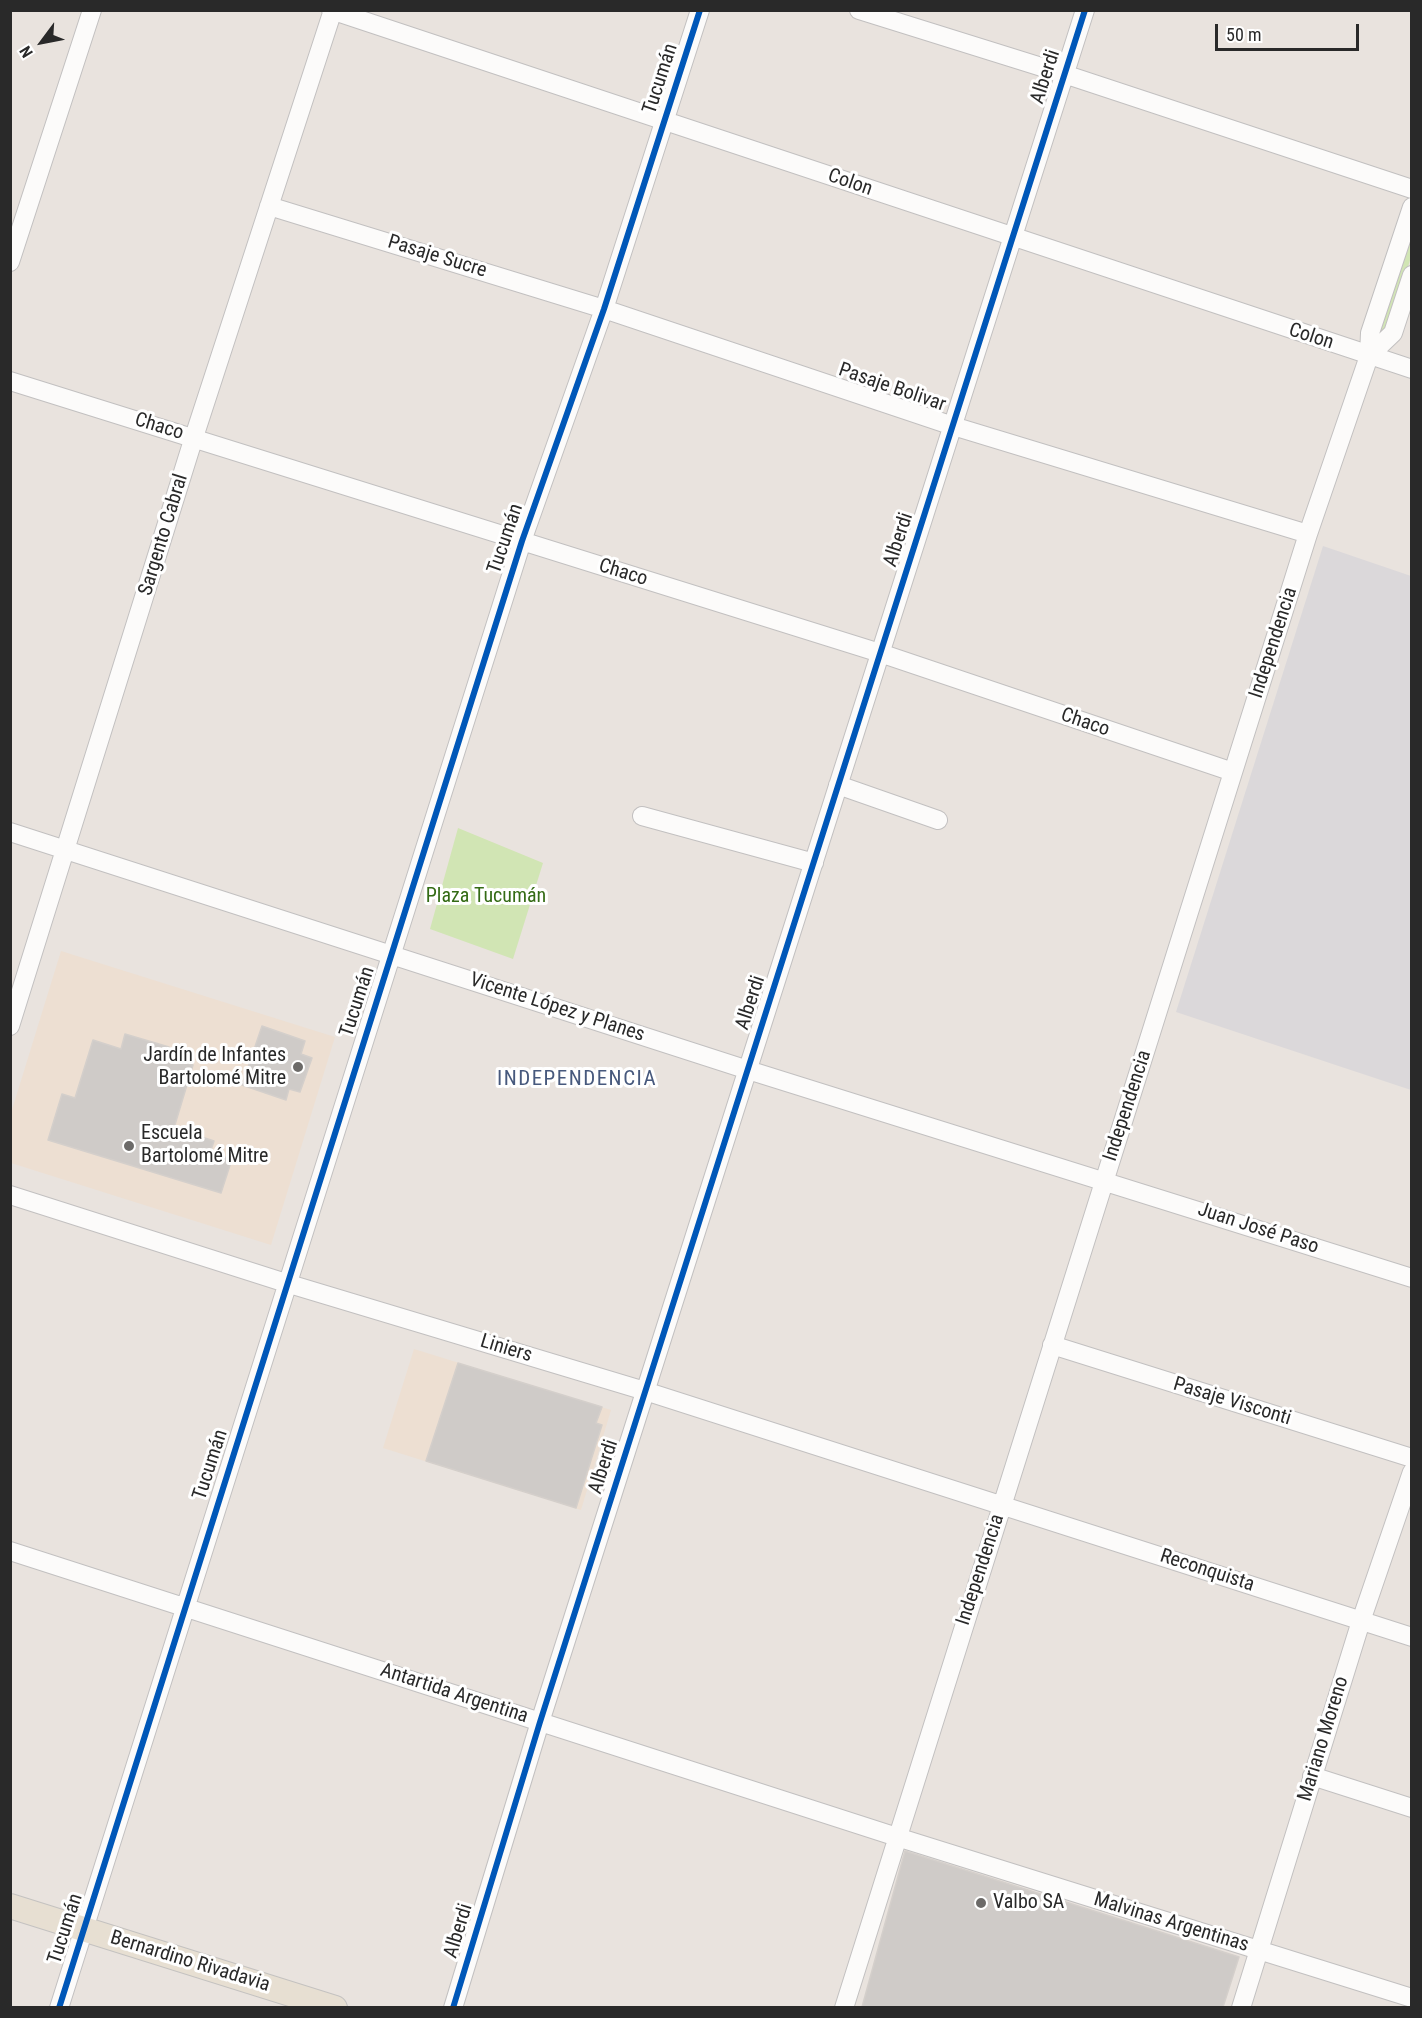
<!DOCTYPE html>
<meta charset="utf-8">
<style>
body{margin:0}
#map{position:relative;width:1422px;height:2018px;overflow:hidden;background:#e9e3de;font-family:"Roboto Condensed",sans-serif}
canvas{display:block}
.frame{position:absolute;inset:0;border:12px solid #292929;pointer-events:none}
.north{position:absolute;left:12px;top:12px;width:60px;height:60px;-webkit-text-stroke:4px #fff;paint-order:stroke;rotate:238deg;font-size:16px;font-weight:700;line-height:24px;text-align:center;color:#292929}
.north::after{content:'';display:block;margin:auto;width:21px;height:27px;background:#292929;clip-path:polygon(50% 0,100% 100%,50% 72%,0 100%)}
.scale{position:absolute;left:1215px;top:24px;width:144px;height:27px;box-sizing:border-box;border:3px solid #292929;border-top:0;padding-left:8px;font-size:18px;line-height:21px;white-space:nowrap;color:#292929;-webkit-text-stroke:4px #fff;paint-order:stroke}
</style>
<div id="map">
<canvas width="1422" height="2018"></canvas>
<div class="frame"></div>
<div class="north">N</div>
<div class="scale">50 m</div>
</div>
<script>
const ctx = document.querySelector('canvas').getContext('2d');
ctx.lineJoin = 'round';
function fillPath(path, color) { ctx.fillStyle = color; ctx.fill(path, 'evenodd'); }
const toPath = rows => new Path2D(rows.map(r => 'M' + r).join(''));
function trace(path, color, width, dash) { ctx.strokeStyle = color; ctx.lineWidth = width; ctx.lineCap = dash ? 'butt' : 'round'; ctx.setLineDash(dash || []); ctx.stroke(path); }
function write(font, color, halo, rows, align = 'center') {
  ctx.font = font + ' "Roboto Condensed",sans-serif'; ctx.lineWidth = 6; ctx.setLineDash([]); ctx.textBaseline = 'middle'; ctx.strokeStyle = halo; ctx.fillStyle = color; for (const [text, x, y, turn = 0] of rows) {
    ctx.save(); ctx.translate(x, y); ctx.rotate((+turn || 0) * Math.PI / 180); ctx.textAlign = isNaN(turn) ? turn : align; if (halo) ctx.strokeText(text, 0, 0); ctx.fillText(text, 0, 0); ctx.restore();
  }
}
fillPath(toPath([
 [1323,546,1411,576,1411,1090,1176,1012]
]), '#dbd8da');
fillPath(toPath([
 [61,951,335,1037,271,1245,11,1163,11,1113],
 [414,1349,611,1410,581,1510,383,1448]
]), '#eddfd2');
fillPath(toPath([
 [1411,224,1411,257,1389,330,1377,338],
 [458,828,543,863,513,959,430,929]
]), '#d1e5b4');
const building = toPath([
 [262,1026,305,1041,301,1054,312,1058,300,1092,289,1089,286,1100,242,1085,262,1026],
 [125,1034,169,1047,166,1057,193,1065,174,1128,214,1141,210,1153,232,1159,221,1193,48,1140,62,1094,75,1098,93,1040,121,1049,125,1034],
 [458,1363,602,1407,596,1423,602,1425,576,1508,426,1461,458,1363],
 [905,1851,1239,1957,1223,2007,862,2007,905,1851]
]);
fillPath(building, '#cfcbc8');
trace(building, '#d4cfcb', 1.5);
const minor = toPath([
 [331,10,1412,369],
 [859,10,1064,74,1412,189],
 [269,206,604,309,953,426,1308,534],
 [10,262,92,10],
 [1369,356,1393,333,1412,275],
 [10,381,880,653,1233,772],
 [838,785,938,820],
 [642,816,814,863],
 [10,832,748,1070,1412,1278],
 [10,1026,194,437,333,10],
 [10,1195,286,1283,645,1391,1412,1637],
 [1052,1345,1412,1458],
 [10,1551,897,1837,1412,1998],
 [1312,1776,1412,1808],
 [59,2008,522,541,604,309,700,10],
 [453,2008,540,1722,1085,10],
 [844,2008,1308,534,1369,356,1370,333,1412,207],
 [1241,2008,1361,1621,1412,1472]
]);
const major = toPath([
 [10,1906,335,2008]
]);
trace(minor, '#c2c0c0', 20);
trace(major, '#c4c2c0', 26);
trace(minor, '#fcfbfa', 18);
trace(major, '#e7dfd2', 24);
trace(toPath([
 [59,2008,522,541,604,309,700,10],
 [453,2008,540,1722,1085,10]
]), '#0057b8', 6);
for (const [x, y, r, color] of [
 [298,1067,6,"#6c6a68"],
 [129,1146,6,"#6c6a68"],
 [981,1903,6,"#6c6a68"]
]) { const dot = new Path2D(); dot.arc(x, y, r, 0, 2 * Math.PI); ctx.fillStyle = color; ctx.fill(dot); trace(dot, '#fff', 2); }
write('20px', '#292929', '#fff', [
 ["Alberdi",1046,77,-72],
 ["Tucumán",661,79,-72],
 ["Colon",850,183,19],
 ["Pasaje Sucre",437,257,17],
 ["Colon",1311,337,18],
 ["Pasaje Bolivar",892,388,19],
 ["Chaco",159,427,17],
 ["Sargento Cabral",164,535,-73],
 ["Tucumán",506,539,-71],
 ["Alberdi",899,540,-72],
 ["Chaco",623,573,17],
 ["Independencia",1274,643,-72],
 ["Chaco",1085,723,19],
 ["Tucumán",358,1002,-72],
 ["Alberdi",751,1003,-72],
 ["Vicente López y Planes",557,1008,18],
 ["Independencia",1128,1106,-72],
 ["Juan José Paso",1258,1229,18],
 ["Liniers",506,1349,17],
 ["Pasaje Visconti",1232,1402,17],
 ["Tucumán",211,1465,-72],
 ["Alberdi",604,1467,-72],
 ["Independencia",981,1570,-72],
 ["Reconquista",1207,1571,18],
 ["Antartida Argentina",454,1694,18],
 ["Mariano Moreno",1324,1739,-73],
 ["Malvinas Argentinas",1171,1923,17],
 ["Tucumán",66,1929,-72],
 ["Alberdi",459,1931,-73],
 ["Bernardino Rivadavia",190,1962,17]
]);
write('20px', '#346b15', '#fff', [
 ["Plaza Tucumán",486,897]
]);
write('20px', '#292929', '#fff', [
 ["Jardín de Infantes",286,1056,"right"],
 ["Bartolomé Mitre",286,1079,"right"],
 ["Escuela",141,1134],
 ["Bartolomé Mitre",141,1157],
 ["Valbo SA",993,1903]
], 'left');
ctx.letterSpacing = '1.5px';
write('21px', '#47597d', '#fff', [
 ["INDEPENDENCIA",577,1080]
]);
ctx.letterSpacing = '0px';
</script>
